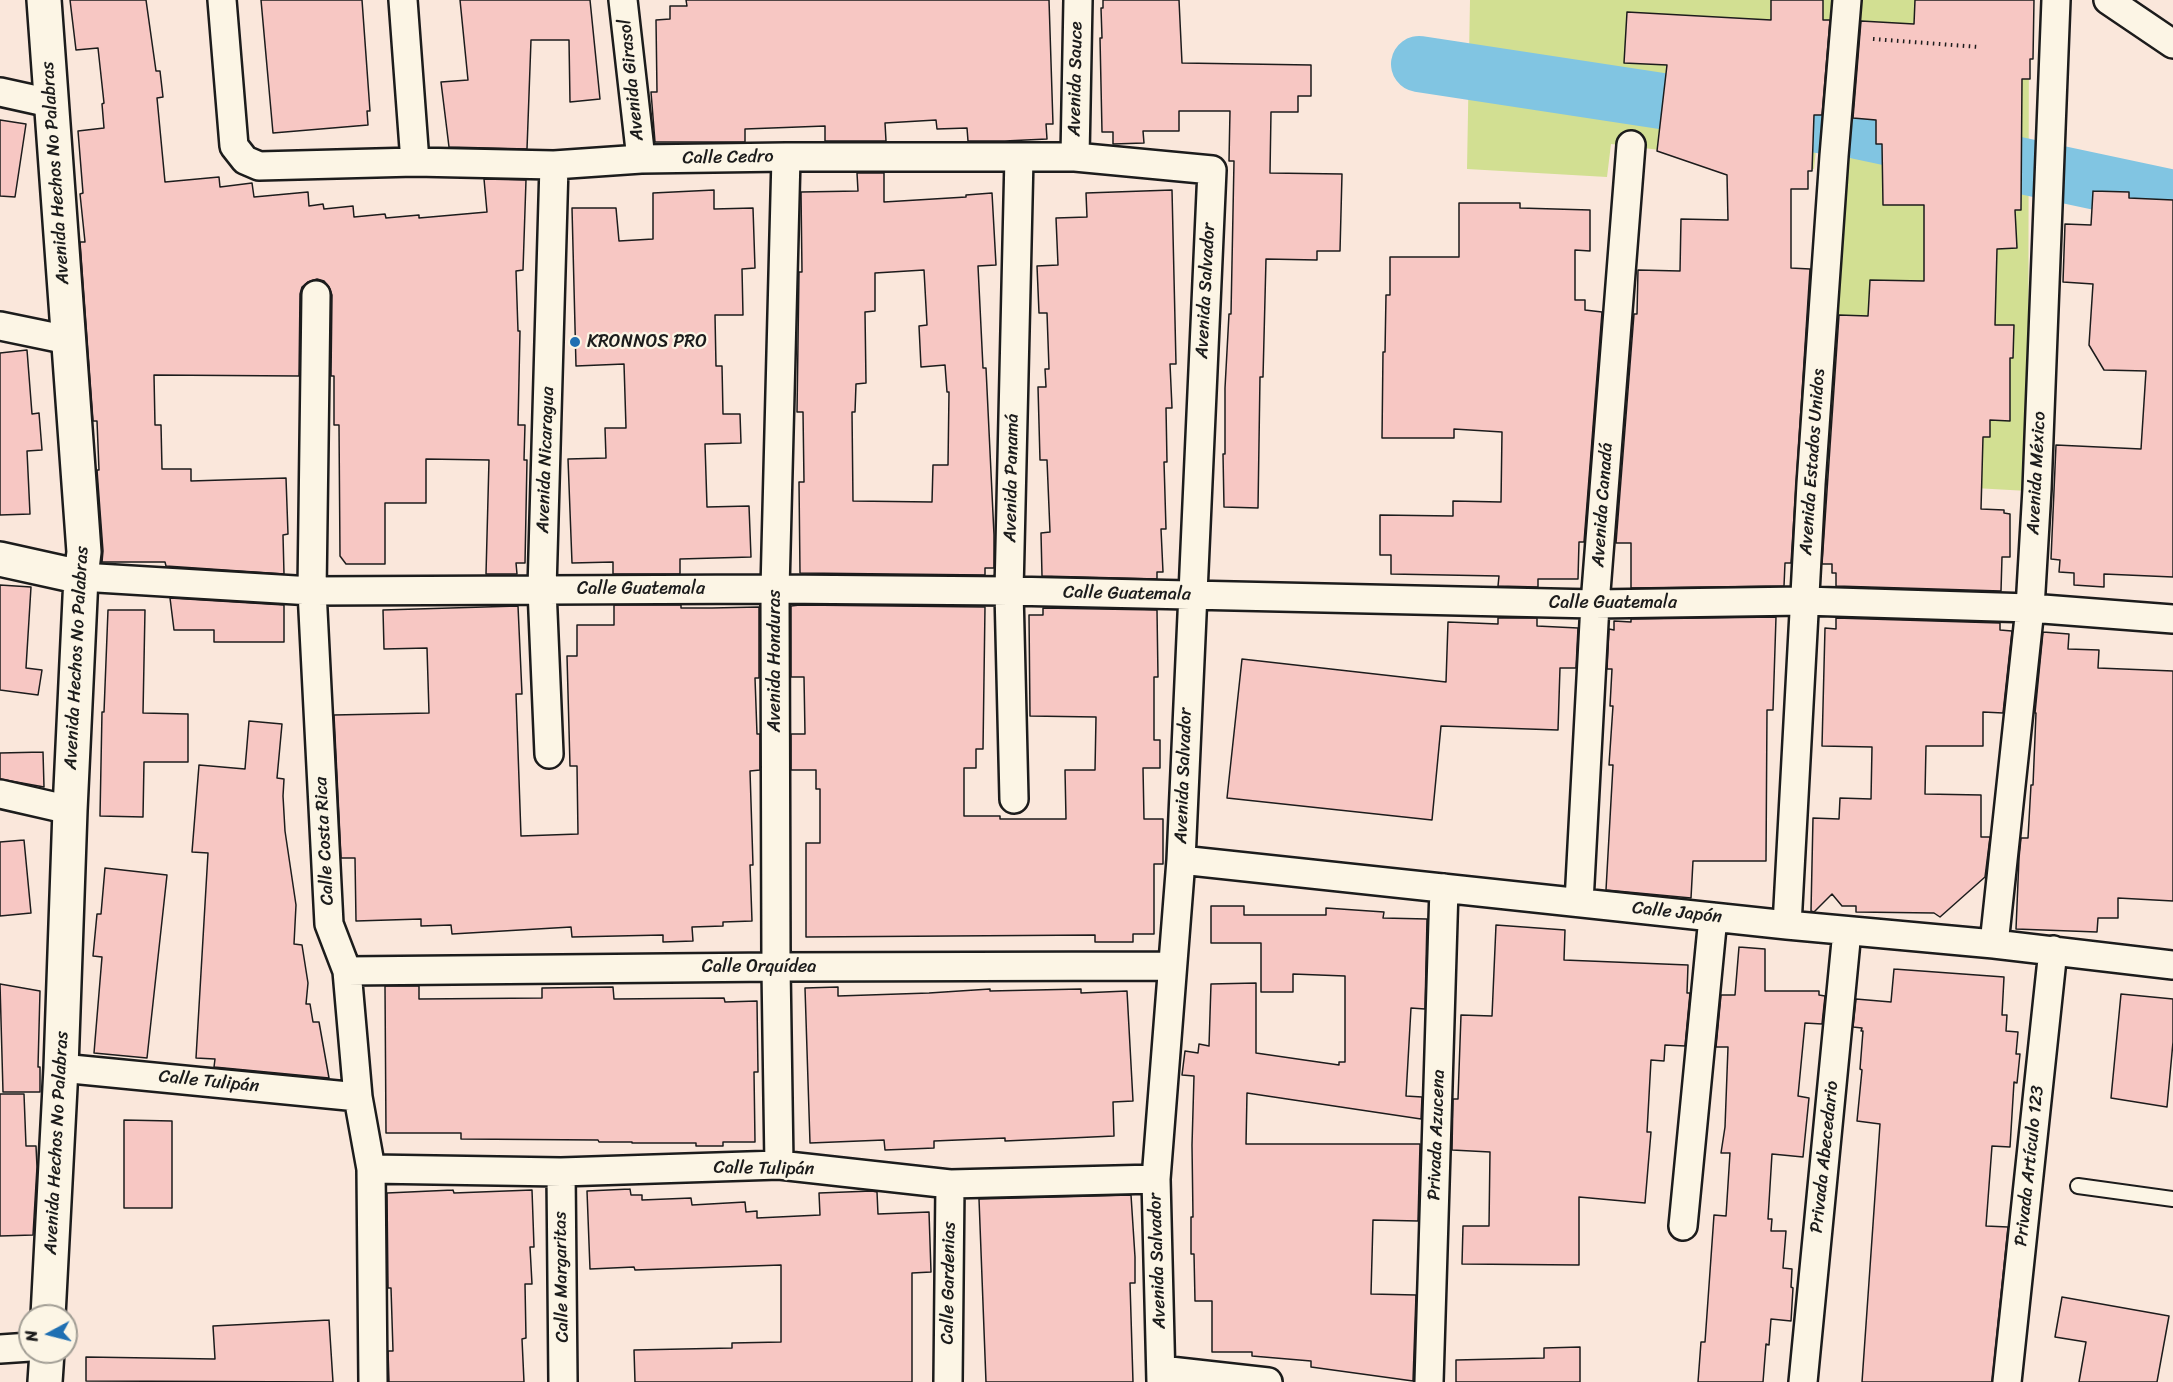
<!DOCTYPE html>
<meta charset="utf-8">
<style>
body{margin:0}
#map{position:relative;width:2173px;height:1382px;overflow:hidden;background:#fae7db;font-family:Sriracha,sans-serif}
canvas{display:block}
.north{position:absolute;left:18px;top:1304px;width:60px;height:60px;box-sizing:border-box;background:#fcf5e5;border:2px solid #a29e95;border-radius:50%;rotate:263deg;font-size:16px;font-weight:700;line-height:24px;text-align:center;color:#1c1c1c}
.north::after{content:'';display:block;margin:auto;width:21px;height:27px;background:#1f6fb2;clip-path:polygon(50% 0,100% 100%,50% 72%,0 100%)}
</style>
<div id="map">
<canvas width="2173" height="1382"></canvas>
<div class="north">N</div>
</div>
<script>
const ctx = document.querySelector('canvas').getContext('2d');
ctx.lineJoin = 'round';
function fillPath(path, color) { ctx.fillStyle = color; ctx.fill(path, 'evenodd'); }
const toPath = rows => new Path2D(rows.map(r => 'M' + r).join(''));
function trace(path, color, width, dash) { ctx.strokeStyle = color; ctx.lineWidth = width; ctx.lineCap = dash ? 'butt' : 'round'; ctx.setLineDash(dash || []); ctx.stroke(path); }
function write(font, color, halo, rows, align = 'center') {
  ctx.font = font + ' Sriracha,sans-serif'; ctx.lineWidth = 4.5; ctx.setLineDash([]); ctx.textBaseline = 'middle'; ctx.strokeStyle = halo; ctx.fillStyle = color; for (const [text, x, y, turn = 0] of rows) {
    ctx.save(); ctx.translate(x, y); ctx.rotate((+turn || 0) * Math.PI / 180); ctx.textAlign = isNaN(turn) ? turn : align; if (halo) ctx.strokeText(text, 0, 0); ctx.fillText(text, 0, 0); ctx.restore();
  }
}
fillPath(toPath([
 [1470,0,1832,0,1814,169,1611,144,1607,177,1467,169],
 [1857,0,2029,0,2028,491,1813,479]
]), '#d2df92');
trace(toPath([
 [1419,64,1832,127],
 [1858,131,2173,198]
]), '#81c5e2', 56);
const building = toPath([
 [70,0,146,0,156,71,160,71,163,97,157,98,165,182,219,177,220,187,252,183,254,197,308,192,309,206,323,204,324,209,353,206,354,217,385,214,386,218,419,215,419,218,487,212,484,179,526,180,523,270,516,271,518,331,520,331,518,425,525,425,524,460,527,460,525,563,516,563,517,574,486,574,489,460,426,459,426,503,385,503,385,564,346,564,340,556,339,425,334,425,334,376,331,376,332,295,329,287,324,281,317,279,308,282,302,287,300,294,299,376,154,375,155,425,161,425,162,469,191,469,191,481,286,478,288,534,283,535,284,574,166,566,165,562,102,562,103,551,97,470,99,470,97,421,93,421,80,242,85,242,80,194,83,193,78,131,104,128,102,104,104,103,98,48,76,50,70,0],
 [261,0,362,0,370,111,367,111,368,125,273,133,261,0],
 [460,0,590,0,600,99,570,102,569,40,531,40,527,149,449,147,441,82,468,80,460,0],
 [686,0,1049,0,1053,124,1046,124,1047,139,1005,141,968,141,967,128,937,129,936,120,885,123,886,141,825,141,825,126,745,129,745,142,655,142,651,92,657,92,656,20,670,19,670,6,687,6,686,0],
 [1103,0,1179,0,1182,63,1311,65,1311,96,1298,96,1298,112,1271,112,1270,173,1342,174,1340,251,1317,251,1317,260,1266,259,1263,377,1260,377,1258,508,1224,507,1223,454,1225,454,1225,388,1229,314,1231,314,1234,161,1229,161,1230,111,1179,111,1179,131,1143,131,1144,143,1113,144,1113,132,1102,132,1100,38,1102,38,1101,8,1103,8,1103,0],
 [1771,0,1823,0,1823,20,1830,20,1822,115,1814,115,1812,171,1808,171,1808,189,1791,189,1791,268,1810,269,1791,563,1785,563,1784,586,1631,588,1631,543,1616,543,1634,314,1637,314,1638,270,1680,271,1681,219,1728,220,1727,175,1657,151,1667,65,1624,63,1627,12,1771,20,1771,0],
 [1915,0,2034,0,2033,59,2030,59,2030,79,2022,79,2021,210,2015,210,2017,248,1997,249,1995,325,2014,325,2013,358,2010,358,2010,421,1990,420,1990,437,1983,437,1981,509,2004,510,2004,513,2010,514,2010,557,2002,557,2001,591,1836,586,1836,573,1832,573,1832,564,1822,564,1839,315,1868,316,1870,280,1924,281,1924,205,1883,205,1882,144,1876,144,1876,120,1853,118,1861,21,1914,24,1915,0],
 [0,120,26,124,15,197,0,196,0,120],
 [857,173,884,173,884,202,966,197,966,195,992,193,996,265,978,266,983,368,986,368,994,535,994,568,985,568,985,575,800,573,799,482,804,482,803,412,797,412,799,272,802,272,801,192,858,191,857,173],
 [924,270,927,325,919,326,921,367,945,365,947,392,949,392,948,465,933,465,932,502,853,501,852,412,855,412,856,384,866,383,865,312,875,311,875,273,924,270],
 [714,190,714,209,753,208,755,268,742,269,743,315,715,315,716,366,722,366,723,414,740,414,741,443,705,444,707,507,749,506,751,557,680,559,680,574,613,574,613,562,572,563,568,459,606,458,605,428,626,428,624,364,576,366,572,208,616,208,619,241,653,239,653,193,714,190],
 [1172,190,1176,364,1170,364,1172,408,1166,408,1167,462,1164,462,1166,529,1161,529,1163,572,1157,572,1157,579,1042,576,1041,533,1050,532,1047,460,1040,460,1038,387,1046,387,1045,369,1049,369,1047,313,1039,313,1037,266,1058,265,1056,218,1087,217,1086,193,1172,190],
 [2093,191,2129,192,2129,198,2173,200,2173,577,2104,574,2104,587,2074,585,2074,573,2059,572,2060,560,2051,559,2056,445,2141,449,2146,371,2104,370,2089,345,2093,284,2063,282,2065,224,2091,225,2093,191],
 [1459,203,1520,203,1520,208,1590,210,1590,251,1575,250,1575,300,1585,300,1585,310,1602,312,1584,542,1579,542,1578,579,1538,579,1538,587,1498,586,1499,576,1391,574,1391,555,1380,555,1380,515,1453,516,1453,501,1501,502,1502,432,1454,429,1454,438,1382,438,1383,352,1385,352,1386,295,1390,295,1390,257,1459,257,1459,203],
 [27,350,32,414,39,413,42,450,27,451,30,514,0,515,0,353,27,350],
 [0,585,31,587,26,668,42,670,38,695,0,690,0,585],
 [170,598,284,605,284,642,214,642,214,630,174,630,170,598],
 [614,605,681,605,681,608,712,608,759,607,759,678,755,678,757,734,760,734,760,770,750,771,753,865,750,865,752,921,723,922,723,926,692,927,693,941,663,942,663,935,572,937,571,927,452,934,451,925,421,926,421,919,356,921,355,858,341,858,334,715,429,713,427,648,384,649,383,610,518,606,522,694,516,694,521,836,578,834,577,766,570,766,567,656,577,656,577,625,614,625,614,605],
 [800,605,985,607,983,749,976,749,976,768,964,768,964,816,1000,816,1000,819,1066,819,1065,770,1095,770,1096,717,1030,716,1029,615,1043,615,1043,608,1157,610,1158,677,1154,677,1154,740,1160,740,1160,768,1143,768,1144,819,1163,819,1163,864,1154,864,1154,934,1133,934,1133,942,1095,942,1095,935,806,937,806,843,820,843,820,789,816,789,816,770,791,770,791,734,805,734,804,677,791,677,791,606,800,605],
 [108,610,145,610,143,713,188,714,188,762,144,762,143,817,100,816,102,712,104,712,108,610],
 [1776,617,1773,710,1767,710,1766,861,1693,861,1691,898,1606,890,1613,765,1609,765,1613,706,1610,706,1612,669,1607,669,1609,629,1614,630,1614,621,1631,622,1631,619,1776,617],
 [1498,618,1537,618,1537,626,1578,628,1576,668,1560,668,1558,730,1441,726,1432,820,1227,798,1242,659,1446,682,1448,622,1498,624,1498,618],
 [1836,618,2000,623,2000,630,2012,631,2003,713,1983,712,1983,746,1926,746,1925,794,1981,795,1981,837,1990,837,1985,877,1940,917,1934,913,1856,912,1856,906,1842,906,1832,894,1814,912,1811,911,1813,818,1839,819,1840,798,1871,799,1872,747,1822,746,1825,628,1836,629,1836,618],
 [2043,632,2069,634,2068,649,2099,650,2098,668,2173,671,2173,901,2118,898,2118,918,2098,918,2097,932,2016,929,2019,858,2021,838,2028,838,2031,785,2033,785,2036,713,2035,713,2043,632],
 [249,721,282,724,277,778,284,779,283,796,285,831,296,905,294,944,302,945,308,983,306,1004,310,1004,313,1022,319,1022,329,1078,214,1067,215,1059,196,1058,208,853,192,852,199,765,245,769,249,721],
 [43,752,44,787,0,779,0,753,43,752],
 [24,840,31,913,0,916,0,842,24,840],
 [105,868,167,875,147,1058,94,1053,102,957,93,956,97,914,101,914,105,868],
 [1211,906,1244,906,1244,915,1326,915,1326,908,1384,912,1383,918,1427,919,1425,1009,1411,1008,1406,1096,1422,1097,1421,1119,1247,1093,1246,1144,1420,1144,1418,1221,1373,1220,1371,1294,1416,1295,1413,1381,1311,1367,1311,1361,1252,1356,1252,1352,1212,1352,1212,1301,1195,1301,1194,1254,1191,1254,1191,1217,1193,1217,1192,1145,1194,1076,1182,1075,1185,1051,1198,1053,1199,1044,1209,1046,1211,984,1256,983,1256,1053,1339,1065,1339,1062,1345,1062,1345,976,1293,974,1293,992,1261,992,1261,943,1211,943,1211,906],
 [1496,925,1565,930,1564,960,1688,965,1687,993,1690,993,1685,1046,1665,1045,1664,1061,1651,1060,1647,1132,1651,1132,1645,1203,1579,1197,1579,1265,1462,1264,1463,1226,1489,1226,1490,1152,1452,1150,1453,1099,1458,1099,1461,1015,1492,1016,1496,925],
 [1739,947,1765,949,1765,991,1819,991,1819,995,1825,996,1822,1024,1805,1023,1798,1096,1809,1098,1803,1157,1772,1154,1768,1219,1772,1219,1771,1231,1786,1231,1783,1268,1792,1269,1791,1287,1793,1288,1791,1321,1771,1319,1769,1345,1766,1344,1763,1382,1698,1382,1701,1342,1705,1342,1714,1215,1726,1216,1730,1153,1721,1153,1725,1127,1728,1047,1716,1047,1721,995,1735,995,1739,947],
 [1894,969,2004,977,2002,1015,2007,1015,2006,1031,2018,1032,2016,1054,2020,1054,2017,1083,2014,1082,2010,1147,1992,1146,1986,1226,2008,1227,1992,1382,1862,1382,1880,1124,1857,1121,1862,1070,1860,1069,1863,1031,1861,1031,1862,1028,1853,1027,1856,999,1891,1002,1894,969],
 [0,984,40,991,38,1067,40,1067,40,1092,3,1092,0,984],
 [385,986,419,986,419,999,542,998,542,988,613,987,614,999,724,998,725,1002,757,1001,758,1072,754,1072,755,1142,723,1142,723,1146,696,1146,696,1143,632,1143,632,1142,599,1142,598,1140,461,1139,461,1133,386,1133,385,986],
 [838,987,838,996,929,993,990,989,990,991,1081,989,1081,993,1127,991,1133,1101,1113,1102,1114,1136,1005,1141,1005,1138,934,1141,934,1148,885,1150,884,1140,810,1143,805,988,838,987],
 [2121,994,2173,999,2173,1042,2167,1107,2111,1098,2121,994],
 [0,1094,24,1094,26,1146,36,1146,37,1167,33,1235,0,1236,0,1094],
 [124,1120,172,1121,172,1208,124,1208,124,1120],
 [630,1189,631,1195,642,1195,642,1200,691,1198,692,1205,745,1202,746,1212,757,1211,757,1218,820,1215,819,1193,872,1191,877,1192,878,1214,929,1212,931,1272,912,1273,912,1382,635,1382,634,1350,732,1348,732,1343,781,1342,781,1265,635,1270,634,1267,590,1269,587,1191,630,1189],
 [453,1190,454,1193,532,1190,534,1247,530,1247,532,1284,525,1284,526,1338,522,1339,524,1382,389,1382,388,1351,393,1351,391,1288,388,1288,387,1193,453,1190],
 [1131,1195,1135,1257,1135,1283,1130,1283,1133,1382,986,1382,979,1199,1131,1195],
 [2062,1297,2169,1316,2157,1382,2079,1382,2086,1342,2055,1337,2062,1297],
 [329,1320,333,1382,86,1381,86,1357,215,1359,213,1326,329,1320],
 [1580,1347,1580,1382,1456,1382,1456,1360,1544,1358,1544,1348,1580,1347]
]);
fillPath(building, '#f7c7c3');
trace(building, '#1c1c1c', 1.5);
const service = toPath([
 [2078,1186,2173,1199]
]);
const minor = toPath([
 [222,0,234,146,245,160,259,166,415,162,554,165,641,159,786,157,1075,157,1212,170,1181,860,1156,1179,1161,1382],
 [403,0,415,162],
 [623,0,641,159],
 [2108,0,2173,44],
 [0,92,50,103],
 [1075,157,1078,0],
 [316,295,312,591,329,924,347,971,358,1097,371,1169,373,1382],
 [0,326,68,340],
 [81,577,312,591,775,589,1009,591,1595,604,1804,601,2030,608,2173,619],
 [549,754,542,589,554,165],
 [0,794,70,810],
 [1014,799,1009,591,1019,157],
 [1181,860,1787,925,1994,944,2173,965],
 [1579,902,1595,604,1631,145],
 [1787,925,1811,484,1834,156,1847,0],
 [1994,944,2030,608,2037,489,2056,0],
 [347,971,776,967,1172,966],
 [61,1068,358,1097],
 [779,1165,776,967,775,589,786,157],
 [371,1169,561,1172,779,1165,950,1184,1156,1179],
 [561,1172,563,1382],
 [1683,1226,1713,917],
 [0,1349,30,1347],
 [1161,1370,1268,1382],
 [948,1382,950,1184],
 [1429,1382,1444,888],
 [1803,1382,1847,931],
 [2007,1382,2053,950]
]);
const tertiary = toPath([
 [44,0,84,552,81,577,70,810,61,1068,48,1316],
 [0,559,81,577],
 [45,1382,47,1352]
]);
trace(service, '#1c1c1c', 18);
trace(minor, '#1c1c1c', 32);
trace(tertiary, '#1c1c1c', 38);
trace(toPath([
 [1873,39,1979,47]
]), '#1c1c1c', 4, [1.5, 4.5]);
trace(service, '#fcf5e5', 14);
trace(minor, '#fcf5e5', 27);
trace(tertiary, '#fcf5e5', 33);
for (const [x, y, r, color] of [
 [575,342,6,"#1f6fb2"]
]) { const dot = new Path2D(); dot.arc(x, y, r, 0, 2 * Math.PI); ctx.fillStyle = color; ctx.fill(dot); trace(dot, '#fcf5e5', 2); }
write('18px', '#1c1c1c', '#fcf5e5', [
 ["Avenida Sauce",1076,79,-89],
 ["Avenida Girasol",632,80,-96],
 ["Calle Cedro",728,158,-1],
 ["Avenida Hechos No Palabras",56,173,-94],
 ["Avenida Salvador",1206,291,-87],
 ["Avenida Nicaragua",546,460,-88],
 ["Avenida Estados Unidos",1813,462,-86],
 ["Avenida México",2037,473,-87],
 ["Avenida Panamá",1012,478,-89],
 ["Avenida Canadá",1603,505,-86],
 ["Calle Guatemala",641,589],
 ["Calle Guatemala",1127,594,1],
 ["Calle Guatemala",1613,603],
 ["Avenida Hechos No Palabras",77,658,-87],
 ["Avenida Honduras",775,661,-90],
 ["Avenida Salvador",1184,776,-88],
 ["Calle Costa Rica",325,841,-93],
 ["Calle Japón",1677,913,6],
 ["Calle Orquídea",759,967],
 ["Calle Tulipán",209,1082,6],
 ["Privada Azucena",1437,1135,-88],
 ["Avenida Hechos No Palabras",57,1143,-87],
 ["Privada Abecedario",1825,1157,-84],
 ["Privada Artículo 123",2030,1166,-84],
 ["Calle Tulipán",764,1169,1],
 ["Avenida Salvador",1158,1261,-92],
 ["Calle Margaritas",562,1277,-91],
 ["Calle Gardenias",949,1283,-89]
]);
write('18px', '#1c1c1c', '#fcf5e5', [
 ["KRONNOS PRO",587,342]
], 'left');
</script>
